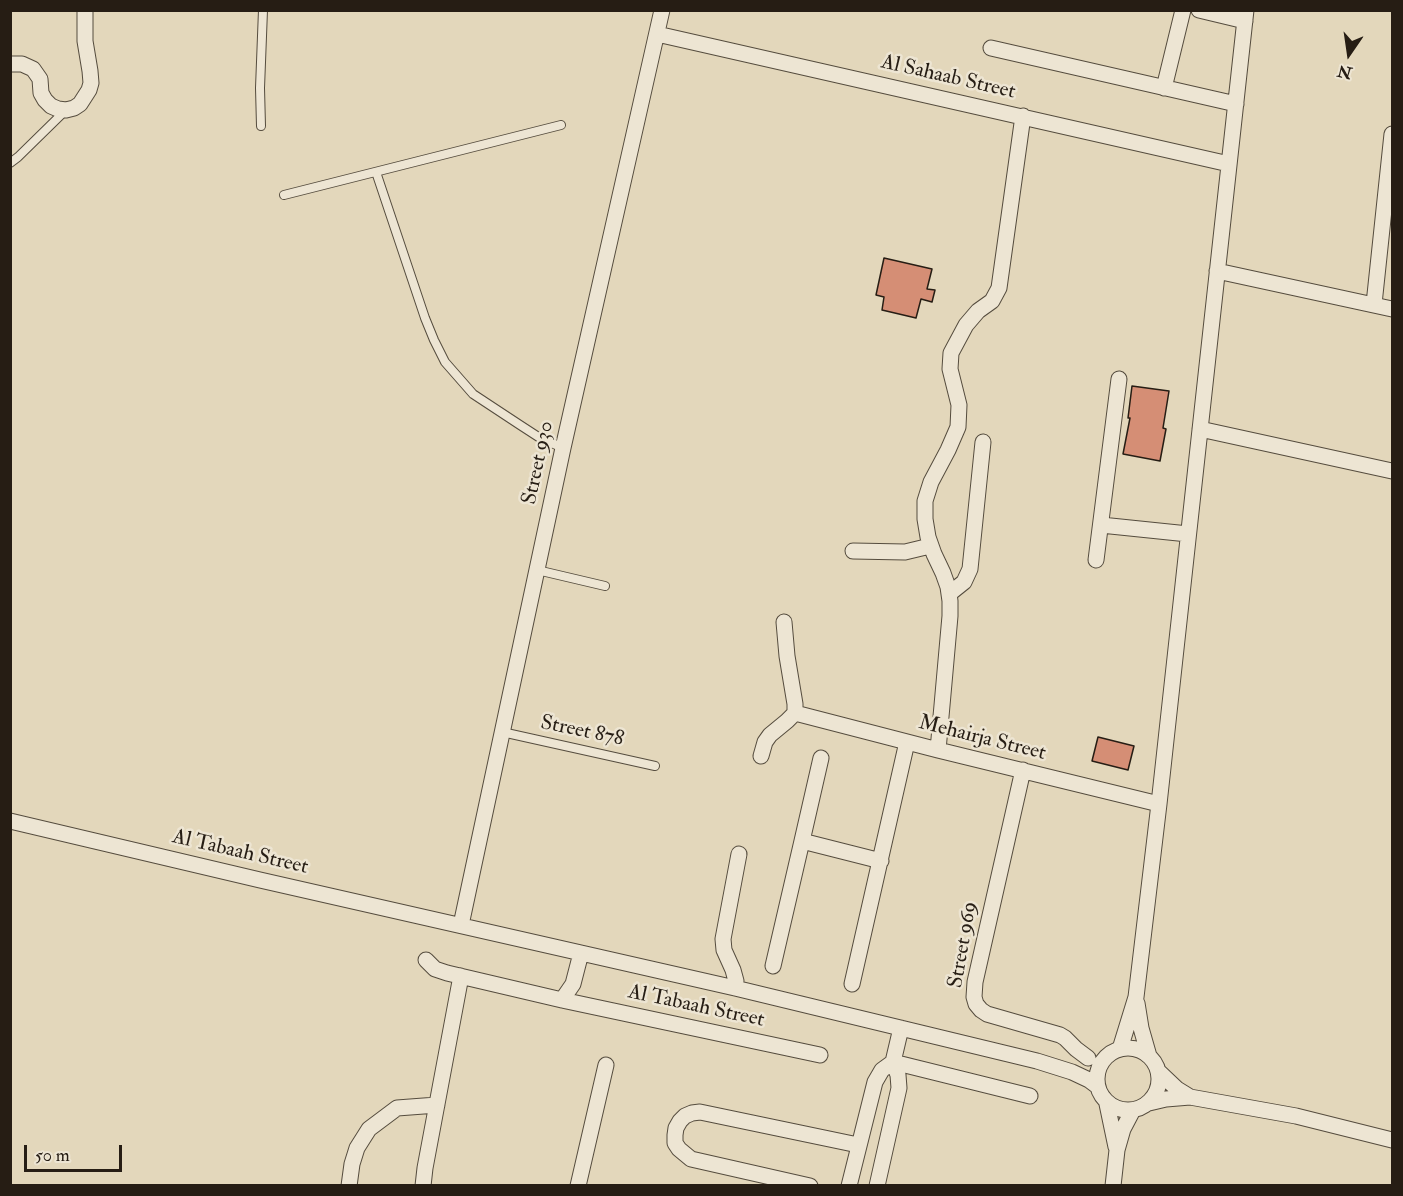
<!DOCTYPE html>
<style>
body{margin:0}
#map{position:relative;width:1403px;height:1196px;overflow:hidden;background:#e3d7bb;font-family:"IM FELL Double Pica",serif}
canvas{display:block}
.frame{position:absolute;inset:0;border:12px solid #261d14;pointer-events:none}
.north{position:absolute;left:1319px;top:24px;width:60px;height:60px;-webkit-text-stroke:4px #ede5d3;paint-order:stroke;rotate:193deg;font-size:16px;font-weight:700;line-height:24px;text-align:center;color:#261d14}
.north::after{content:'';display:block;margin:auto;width:21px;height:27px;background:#261d14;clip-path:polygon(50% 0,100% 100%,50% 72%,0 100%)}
.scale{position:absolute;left:24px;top:1145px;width:98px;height:27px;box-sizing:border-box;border:3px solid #261d14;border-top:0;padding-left:8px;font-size:18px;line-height:21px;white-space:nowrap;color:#261d14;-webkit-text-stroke:4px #ede5d3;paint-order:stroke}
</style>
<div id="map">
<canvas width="1403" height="1196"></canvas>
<div class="frame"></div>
<div class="north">N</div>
<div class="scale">50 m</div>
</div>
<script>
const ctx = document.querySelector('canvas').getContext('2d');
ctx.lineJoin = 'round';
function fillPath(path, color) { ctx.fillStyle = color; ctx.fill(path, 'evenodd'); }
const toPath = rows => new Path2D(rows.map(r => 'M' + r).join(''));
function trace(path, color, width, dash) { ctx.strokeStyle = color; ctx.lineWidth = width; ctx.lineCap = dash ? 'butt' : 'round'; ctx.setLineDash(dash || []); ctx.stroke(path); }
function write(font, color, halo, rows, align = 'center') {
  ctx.font = font + ' "IM FELL Double Pica",serif'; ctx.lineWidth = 5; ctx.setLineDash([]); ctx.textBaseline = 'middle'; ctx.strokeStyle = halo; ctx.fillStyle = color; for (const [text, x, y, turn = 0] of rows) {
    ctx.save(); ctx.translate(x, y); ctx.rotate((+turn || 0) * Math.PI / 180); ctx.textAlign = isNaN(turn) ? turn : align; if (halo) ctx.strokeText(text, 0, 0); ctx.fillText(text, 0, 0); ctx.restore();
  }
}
const building = toPath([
 [884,258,932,269,927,289,935,290,932,302,921,299,916,318,882,310,884,297,876,295,884,258],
 [1132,386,1169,391,1163,428,1166,429,1160,461,1123,454,1130,418,1128,418,1132,386],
 [1098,737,1134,746,1128,770,1092,761,1098,737]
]);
fillPath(building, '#d58e75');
trace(building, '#261d14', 1.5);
const lane = toPath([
 [261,126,260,88,263,10],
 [10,163,18,157,66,110],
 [376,172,425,318,434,340,445,362,473,394,520,425,540,438,563,448],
 [284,195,561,125],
 [537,570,605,586],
 [502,732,655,766]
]);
const street = toPath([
 [1199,10,1245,21],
 [657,34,1229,164],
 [991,48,1236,104],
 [10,64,22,64,33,69,40,79,41,93,45,100,51,106,58,109,66,110,74,108,80,104,89,90,91,83,90,71,85,41,85,10],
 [1164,88,1183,10],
 [1217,271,1392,309],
 [1374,304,1392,134],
 [1200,429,1392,471],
 [1101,525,1188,534],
 [853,551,905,552,930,546],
 [1096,560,1119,379],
 [949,594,964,582,970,569,983,442],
 [795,713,938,750,1159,804],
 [938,750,950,616,950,601,948,587,943,573,934,554,928,537,925,519,925,501,931,482,948,450,958,427,959,405,950,369,951,353,966,325,978,311,992,301,999,288,1023,116],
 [761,756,765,742,770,735,787,721,795,713,795,704,787,656,784,622],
 [1023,770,975,982,974,997,976,1004,981,1010,987,1014,1060,1035,1065,1038,1076,1049,1088,1058],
 [10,821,260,880,735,988,1037,1061,1072,1072,1089,1080,1097,1086],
 [802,841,821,758],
 [461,925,563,448,662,10],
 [426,960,435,969,447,973,562,1000,820,1055],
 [773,966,802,841,881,861],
 [852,984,907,742],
 [735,988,736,981,733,970,724,950,723,939,739,854],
 [562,1000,573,984,581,953],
 [1137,1003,1141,1028,1149,1056],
 '1097 1079a31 31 0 1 1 62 0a31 31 0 1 1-62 0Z',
 [1120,1049,1136,997,1159,804,1246,10],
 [893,1062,1030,1096],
 [1158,1071,1177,1089,1190,1097],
 [1149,1103,1166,1099,1190,1097,1296,1116,1392,1140],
 [1107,1104,1116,1147],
 [349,1186,352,1164,357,1148,369,1129,397,1108,437,1105],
 [423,1186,425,1168,461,976],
 [578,1186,606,1065],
 [810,1186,691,1159,679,1149,675,1143,675,1135,676,1128,680,1121,685,1116,692,1113,700,1112,858,1145],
 [849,1186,875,1082,882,1070,893,1062],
 [877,1186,899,1088,898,1075,893,1062,901,1028],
 [1113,1186,1117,1150,1123,1129,1133,1110]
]);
trace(lane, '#554c3e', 10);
trace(street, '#554c3e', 17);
trace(lane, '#ede5d3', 8);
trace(street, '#ede5d3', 15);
write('21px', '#261d14', '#ede5d3', [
 ["Al Sahaab Street",948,78,13],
 ["Street 930",539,463,-78],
 ["Street 878",582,732,12],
 ["Mehairja Street",982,739,14],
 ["Al Tabaah Street",240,853,13],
 ["Street 969",964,945,-80],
 ["Al Tabaah Street",696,1007,12]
]);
</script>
